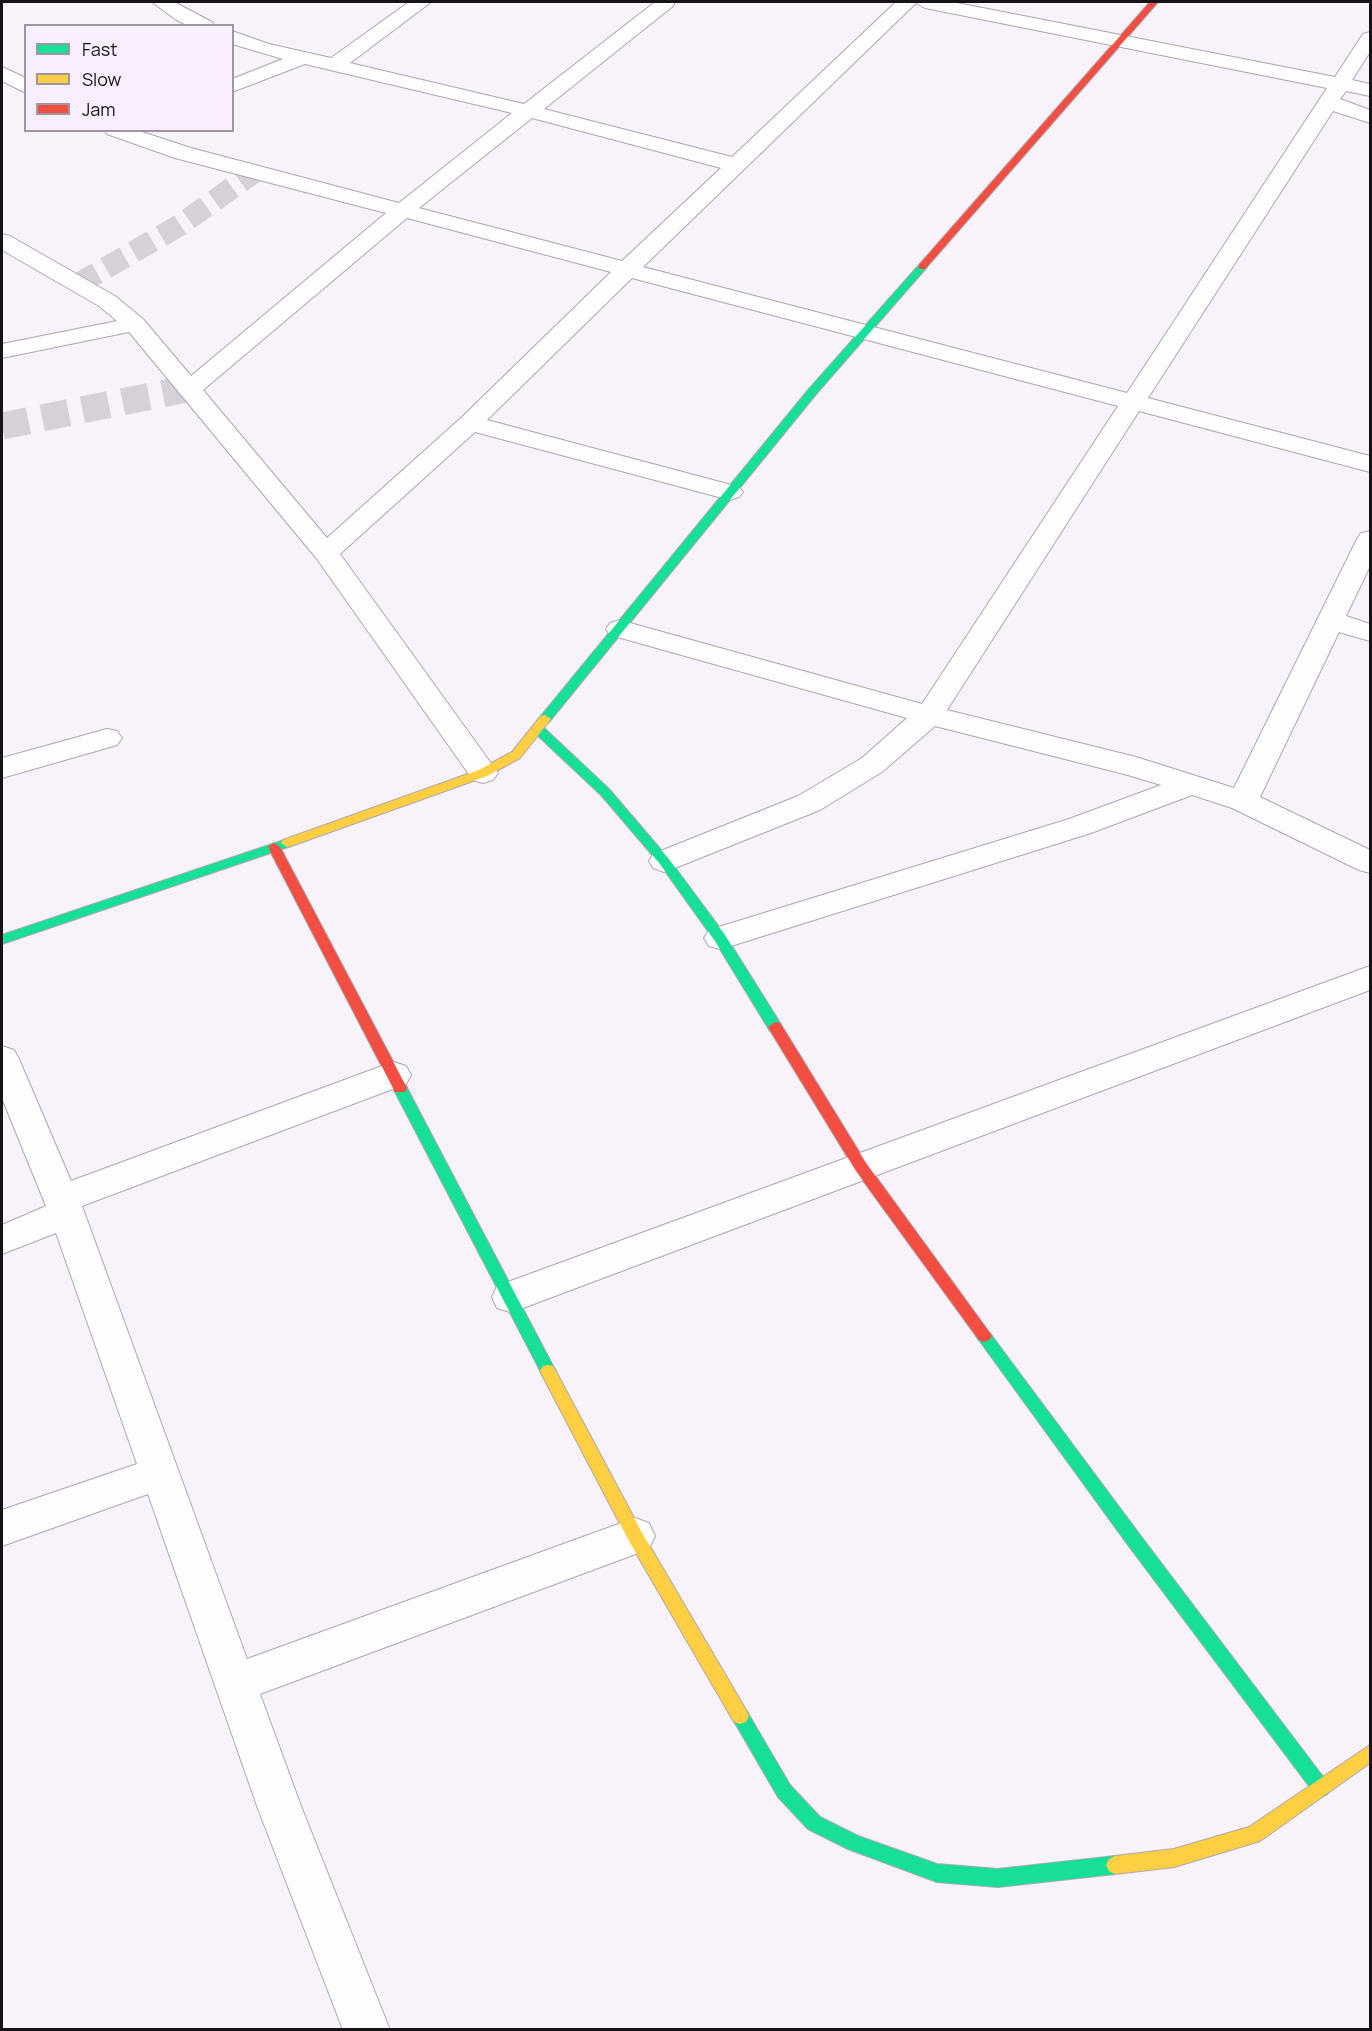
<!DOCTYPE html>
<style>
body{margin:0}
#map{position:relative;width:1372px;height:2031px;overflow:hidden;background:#f8f2fa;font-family:Manrope,sans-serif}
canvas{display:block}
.frame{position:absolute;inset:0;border:3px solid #161218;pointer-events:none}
.legend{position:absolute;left:24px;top:24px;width:210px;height:108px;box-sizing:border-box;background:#f9eefd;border:2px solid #9e96a1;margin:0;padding:8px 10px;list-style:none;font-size:18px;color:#161218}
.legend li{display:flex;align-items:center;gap:12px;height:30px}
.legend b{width:30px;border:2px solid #9e96a1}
</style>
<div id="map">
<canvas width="1372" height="2031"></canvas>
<div class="frame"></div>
<ul class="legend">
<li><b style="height:8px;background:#16e098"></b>Fast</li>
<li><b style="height:8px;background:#ffcf43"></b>Slow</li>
<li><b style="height:8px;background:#f24e42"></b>Jam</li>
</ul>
</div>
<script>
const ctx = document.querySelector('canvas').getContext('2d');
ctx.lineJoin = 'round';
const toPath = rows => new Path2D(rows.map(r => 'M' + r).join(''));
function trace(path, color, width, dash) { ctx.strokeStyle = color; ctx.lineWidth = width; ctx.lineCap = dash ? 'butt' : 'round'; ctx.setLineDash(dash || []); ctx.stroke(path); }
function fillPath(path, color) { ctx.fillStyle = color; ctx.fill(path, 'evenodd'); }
trace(toPath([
 [78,284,180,225,256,171]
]), '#d6d0d8', 22, [22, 10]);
trace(toPath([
 [2,426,191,388]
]), '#d6d0d8', 27, [27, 14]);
const street = toPath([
 [152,2,174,2,212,22,214,26,188,26,175,19,152,2],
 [409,2,431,2,350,63,524,104,655,2,675,2,673,6,544,109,732,157,896,2,952,2,1335,77,1363,34,1370,32,1370,52,1352,80,1370,84,1370,96,1346,91,1340,99,1370,110,1370,123,1333,111,1148,398,1370,456,1370,472,1139,411,947,710,1136,757,1234,788,1357,539,1361,533,1370,531,1370,566,1346,616,1370,624,1370,641,1339,632,1260,797,1370,850,1370,873,1359,870,1232,808,1192,795,1091,833,731,946,720,949,709,946,704,938,709,930,1069,819,1161,785,1128,775,935,726,882,772,820,810,675,868,664,872,653,868,649,861,653,854,798,796,862,758,907,718,610,635,606,629,610,623,620,620,630,623,922,704,1118,406,632,278,487,420,739,487,743,492,739,497,730,500,475,432,340,554,498,773,493,780,483,783,473,780,317,559,129,332,2,358,2,344,117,321,99,306,2,250,2,234,10,236,115,296,143,319,191,376,386,213,175,158,107,134,104,130,136,130,191,148,399,203,512,113,305,64,232,92,232,79,283,59,232,44,232,31,269,44,331,58,409,2],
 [916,3,925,8,1327,88,1127,393,643,267,916,3],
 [532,118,721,168,622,261,419,208,532,118],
 [407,218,611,272,461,418,327,538,203,390,407,218],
 [2,67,26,78,26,93,2,81,2,67],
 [107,729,117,731,122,738,117,745,2,778,2,758,107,729],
 [1370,966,1370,990,523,1308,510,1312,497,1308,492,1297,497,1286,1370,966],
 [2,1046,14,1050,19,1059,71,1181,382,1066,394,1062,406,1066,411,1075,406,1084,82,1206,247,1659,635,1518,649,1523,655,1536,649,1549,260,1694,301,1806,390,2030,343,2030,257,1806,148,1494,2,1546,2,1510,137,1464,56,1233,2,1254,2,1225,46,1206,2,1098,2,1046]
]);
const fast = toPath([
 [919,265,927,267,817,393,549,722,541,722,539,719,541,716,809,389,919,265],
 [539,726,543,727,609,789,668,858,725,935,780,1023,782,1027,780,1031,770,1031,715,941,660,864,601,795,535,733,533,730,539,726],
 [287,839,291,840,293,843,291,846,2,944,2,935,287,839],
 [400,1083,405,1084,407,1088,553,1366,556,1371,553,1376,548,1377,543,1376,393,1088,395,1084,400,1083],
 [984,1330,989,1332,1140,1535,1327,1782,1330,1788,1327,1794,1321,1797,1315,1794,1128,1545,979,1340,976,1336,979,1332,984,1330],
 [740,1708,746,1710,790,1785,820,1817,858,1836,937,1864,998,1869,1115,1856,1121,1859,1124,1865,1121,1871,1115,1874,998,1887,937,1882,848,1849,808,1829,778,1797,731,1716,734,1710,740,1708]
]);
const slow = toPath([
 [545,715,551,719,520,758,487,776,291,846,287,847,281,843,283,840,479,770,512,752,541,716,545,715],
 [548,1365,553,1366,641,1531,746,1710,749,1716,746,1722,740,1724,734,1722,629,1541,540,1371,543,1366,548,1365],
 [1370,1745,1370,1763,1260,1841,1174,1867,1115,1874,1109,1871,1106,1865,1109,1859,1115,1856,1174,1849,1249,1827,1370,1745]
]);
const jam = toPath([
 [1150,2,1158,2,925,269,919,269,919,265,1150,2],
 [274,843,280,847,407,1088,405,1092,395,1092,393,1088,268,847,274,843],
 [775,1022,780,1023,866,1163,989,1332,992,1336,989,1340,984,1342,979,1340,856,1171,768,1027,775,1022]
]);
trace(street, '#aca7ae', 2);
trace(fast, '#aca7ae', 2);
trace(slow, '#aca7ae', 2);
trace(jam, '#aca7ae', 2);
fillPath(street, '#fefdfe');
fillPath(fast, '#16e098');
fillPath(slow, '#ffcf43');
fillPath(jam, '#f24e42');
</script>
